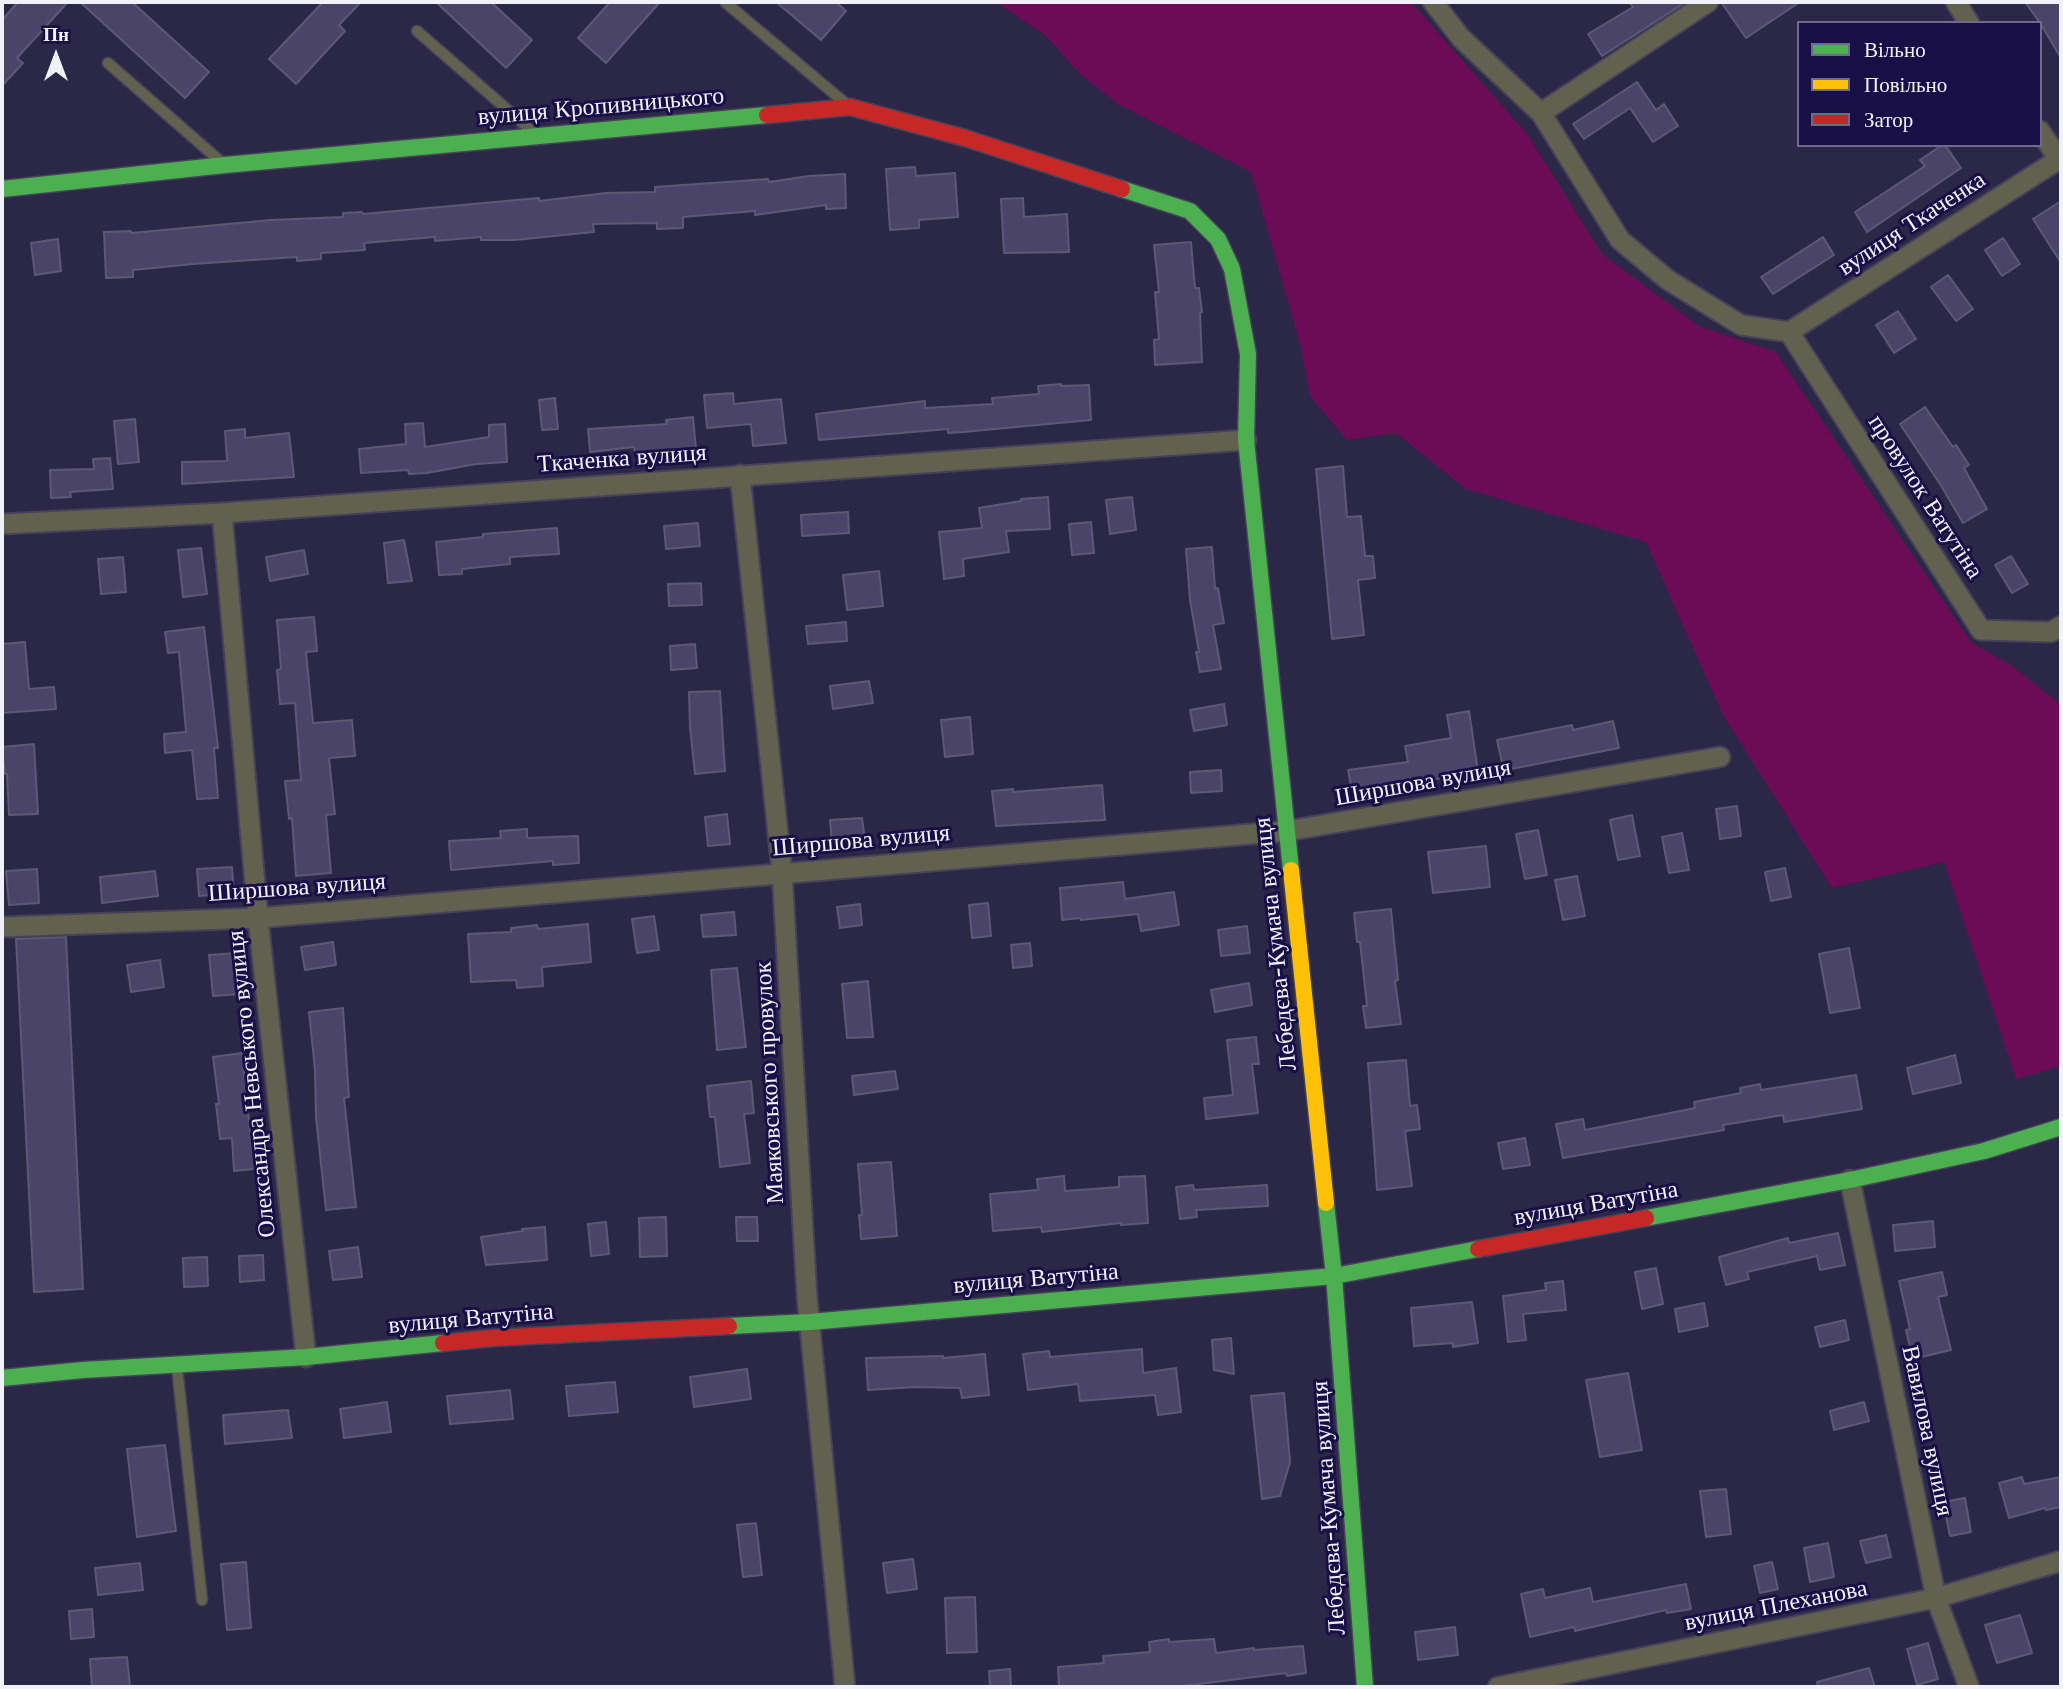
<!DOCTYPE html>
<meta charset="utf-8">
<style>
body{margin:0}
#map{position:relative;width:2063px;height:1689px;overflow:hidden;background:#2b2746;font-family:"Libre Baskerville",serif}
canvas{display:block}
.frame{position:absolute;inset:0;border:4px solid #f1f1f9;pointer-events:none}
.legend{position:absolute;left:1797px;top:21px;width:245px;height:126px;box-sizing:border-box;background:#190f47;border:2px solid #6f698e;margin:0;padding:9px 12px;list-style:none;font-size:21px;color:#f1f1f9}
.legend li{display:flex;align-items:center;gap:14px;height:35px}
.legend b{width:35px;border:2px solid #6f698e}
.north{position:absolute;left:21px;top:21px;width:70px;height:70px;-webkit-text-stroke:5px #190f47;paint-order:stroke;rotate:0deg;font-size:19px;font-weight:700;line-height:28px;text-align:center;color:#f1f1f9}
.north::after{content:'';display:block;margin:auto;width:24px;height:32px;background:#f1f1f9;clip-path:polygon(50% 0,100% 100%,50% 72%,0 100%)}
</style>
<div id="map">
<canvas width="2063" height="1689"></canvas>
<div class="frame"></div>
<ul class="legend">
<li><b style="height:9px;background:#4caf50"></b>Вільно</li>
<li><b style="height:9px;background:#ffc107"></b>Повільно</li>
<li><b style="height:9px;background:#c62828"></b>Затор</li>
</ul>
<div class="north">Пн</div>
</div>
<script>
const ctx = document.querySelector('canvas').getContext('2d');
ctx.lineJoin = 'round';
function fillPath(path, color) { ctx.fillStyle = color; ctx.fill(path, 'evenodd'); }
const toPath = rows => new Path2D(rows.map(r => 'M' + r).join(''));
function trace(path, color, width, dash) { ctx.strokeStyle = color; ctx.lineWidth = width; ctx.lineCap = dash ? 'butt' : 'round'; ctx.setLineDash(dash || []); ctx.stroke(path); }
function write(font, color, halo, rows, align = 'center') {
  ctx.font = font + ' "Libre Baskerville",serif'; ctx.lineWidth = 6; ctx.setLineDash([]); ctx.textBaseline = 'middle'; ctx.strokeStyle = halo; ctx.fillStyle = color; for (const [text, x, y, turn = 0] of rows) {
    ctx.save(); ctx.translate(x, y); ctx.rotate((+turn || 0) * Math.PI / 180); ctx.textAlign = isNaN(turn) ? turn : align; if (halo) ctx.strokeText(text, 0, 0); ctx.fillText(text, 0, 0); ctx.restore();
  }
}
fillPath(toPath([
 [996,2,1411,2,1528,135,1602,254,1699,326,1776,352,1971,642,2014,667,2061,705,2061,1066,2016,1079,1944,862,1832,888,1723,715,1646,542,1466,489,1396,433,1347,440,1310,396,1301,347,1251,172,1118,104,1080,74,1046,36]
]), '#6d0c56');
const building = toPath([
 [18,2,68,2,17,58,23,63,2,86,2,20,18,2],
 [80,2,132,2,209,72,185,98,80,2],
 [323,2,361,2,339,25,345,31,296,84,269,59,323,2],
 [436,2,491,2,532,40,506,68,436,2],
 [610,2,660,2,606,63,578,38,610,2],
 [776,2,836,2,846,11,821,40,776,2],
 [1629,2,1686,2,1602,56,1588,34,1633,7,1629,2],
 [1721,2,1800,2,1746,38,1721,2],
 [2025,2,2061,2,2061,58,2040,23,2025,2],
 [1637,82,1656,110,1664,104,1678,126,1653,142,1630,108,1584,139,1573,124,1637,82],
 [1942,145,1945,145,1961,168,1867,232,1855,212,1925,166,1920,160,1942,145],
 [915,167,916,176,955,173,958,217,919,220,919,228,890,230,886,169,915,167],
 [845,174,846,208,826,209,826,205,755,215,755,211,683,217,683,228,657,229,657,223,593,224,594,232,515,240,481,240,481,237,435,241,435,237,364,243,365,250,321,253,321,259,297,261,297,257,193,264,133,270,133,277,106,278,104,232,131,231,131,233,271,220,343,217,343,213,362,212,363,214,539,198,539,201,606,193,655,192,655,187,768,179,769,182,809,176,845,174],
 [1023,198,1024,217,1067,214,1069,252,1004,253,1001,199,1023,198],
 [2061,201,2061,263,2033,219,2061,201],
 [1823,237,1834,255,1773,294,1761,277,1823,237],
 [2003,238,2020,264,2002,276,1985,250,2003,238],
 [58,239,61,271,35,275,31,243,58,239],
 [1191,242,1195,288,1199,288,1202,312,1200,312,1202,362,1155,365,1154,340,1159,339,1155,292,1159,292,1154,245,1191,242],
 [1948,275,1973,309,1956,321,1931,287,1948,275],
 [1898,311,1916,339,1894,353,1876,325,1898,311],
 [1061,384,1062,386,1089,385,1091,420,963,432,948,433,948,429,819,440,816,414,925,401,925,408,993,404,992,398,1039,394,1038,386,1061,384],
 [733,393,734,404,781,399,786,443,753,446,751,424,707,428,704,395,733,393],
 [555,398,558,429,542,430,539,400,555,398],
 [1925,407,1953,447,1956,445,1969,465,1964,468,1987,509,1963,523,1940,484,1900,424,1925,407],
 [693,417,696,449,635,452,634,447,590,452,588,429,667,424,666,420,693,417],
 [135,419,139,462,118,464,114,421,135,419],
 [423,423,425,447,489,437,489,425,505,424,507,462,476,464,427,473,409,474,408,470,361,473,359,449,406,444,405,424,423,423],
 [245,429,245,438,289,433,294,477,182,484,182,462,227,461,225,431,245,429],
 [110,458,113,489,70,492,71,497,51,498,50,470,94,469,93,459,110,458],
 [1343,466,1347,517,1361,516,1365,556,1373,556,1375,578,1358,580,1364,635,1332,639,1316,469,1343,466],
 [1048,497,1050,529,1006,531,1009,552,963,559,964,576,944,579,939,532,982,528,979,508,1021,501,1021,499,1048,497],
 [1132,497,1136,530,1110,534,1106,500,1132,497],
 [848,512,849,533,802,536,801,515,848,512],
 [1091,522,1094,553,1072,555,1069,524,1091,522],
 [698,523,700,546,666,549,664,526,698,523],
 [557,528,559,554,510,557,510,564,462,569,462,574,439,575,436,542,483,537,483,534,557,528],
 [404,540,412,581,388,583,384,543,404,540],
 [1212,547,1215,589,1218,588,1224,623,1213,625,1221,669,1200,672,1196,652,1199,652,1190,600,1186,549,1212,547],
 [201,548,207,594,183,597,178,550,201,548],
 [304,550,308,574,270,581,266,557,304,550],
 [2011,556,2028,584,2012,593,1995,565,2011,556],
 [123,557,126,592,101,594,98,559,123,557],
 [879,571,883,606,847,610,843,575,879,571],
 [701,583,702,605,669,606,668,584,701,583],
 [314,617,317,651,306,652,313,723,352,720,355,756,329,758,335,814,326,815,331,873,296,876,292,818,289,819,285,781,301,780,295,703,280,704,277,670,281,669,277,620,314,617],
 [846,622,847,641,808,644,806,626,846,622],
 [204,627,218,748,214,748,218,798,197,799,192,750,165,753,164,734,186,732,179,652,168,653,165,632,204,627],
 [25,642,29,689,54,687,56,709,2,713,2,644,25,642],
 [695,644,697,668,671,670,670,646,695,644],
 [869,681,873,703,833,709,830,686,869,681],
 [720,691,725,771,695,774,690,728,689,692,720,691],
 [1224,704,1227,725,1194,731,1190,710,1224,704],
 [1469,711,1478,771,1411,784,1352,791,1348,770,1408,762,1405,746,1451,738,1447,715,1469,711],
 [970,717,973,754,945,757,941,720,970,717],
 [1613,721,1619,748,1506,770,1505,766,1503,767,1497,740,1572,725,1573,730,1613,721],
 [34,744,38,814,9,815,7,774,5,774,2,747,34,744],
 [1221,770,1222,791,1191,793,1190,772,1221,770],
 [1102,785,1105,820,996,826,992,791,1013,789,1013,792,1102,785],
 [1737,806,1741,836,1720,839,1716,809,1737,806],
 [727,814,730,844,708,846,705,817,727,814],
 [1632,815,1640,856,1618,860,1610,820,1632,815],
 [862,818,865,840,832,843,830,820,862,818],
 [527,829,527,838,578,836,579,863,553,865,553,861,451,870,449,841,501,838,500,831,527,829],
 [1538,830,1547,875,1525,879,1516,834,1538,830],
 [1682,833,1689,870,1669,873,1662,837,1682,833],
 [1486,846,1490,887,1433,893,1428,852,1486,846],
 [232,867,234,893,199,896,197,869,232,867],
 [1785,868,1791,897,1771,901,1765,872,1785,868],
 [37,869,39,903,9,905,6,871,37,869],
 [155,871,158,896,102,903,100,877,155,871],
 [1577,876,1585,916,1563,920,1555,880,1577,876],
 [1123,882,1125,899,1174,892,1179,925,1141,931,1138,914,1081,920,1080,918,1062,920,1060,888,1123,882],
 [988,903,991,936,972,938,969,905,988,903],
 [860,904,862,925,840,928,837,907,860,904],
 [1391,909,1398,980,1395,981,1401,1024,1366,1028,1363,1006,1367,1006,1360,942,1357,942,1354,913,1391,909],
 [734,912,736,935,703,937,701,915,734,912],
 [654,916,659,950,637,953,632,919,654,916],
 [588,924,591,962,542,967,543,986,517,988,516,980,471,982,468,934,511,932,511,928,537,925,538,929,588,924],
 [1247,926,1250,953,1221,956,1218,930,1247,926],
 [66,937,83,1289,34,1292,16,939,66,937],
 [333,942,336,965,305,970,301,947,333,942],
 [1030,943,1032,966,1013,968,1011,945,1030,943],
 [1849,948,1860,1008,1830,1013,1819,954,1849,948],
 [237,953,241,994,213,996,209,955,237,953],
 [160,960,164,987,131,992,127,965,160,960],
 [737,968,746,1047,717,1050,711,970,737,968],
 [868,981,873,1037,847,1038,842,984,868,981],
 [1249,983,1252,1005,1215,1012,1211,990,1249,983],
 [343,1008,349,1097,344,1098,356,1207,326,1210,316,1118,315,1070,309,1012,343,1008],
 [1256,1037,1259,1064,1252,1064,1258,1113,1206,1119,1204,1098,1233,1095,1227,1040,1256,1037],
 [242,1053,254,1169,234,1171,232,1138,220,1139,216,1104,219,1104,213,1057,242,1053],
 [1955,1055,1961,1083,1913,1094,1907,1068,1955,1055],
 [1406,1060,1410,1106,1417,1105,1420,1129,1405,1131,1412,1186,1377,1190,1368,1063,1406,1060],
 [895,1071,898,1089,854,1095,852,1076,895,1071],
 [1856,1075,1862,1109,1784,1122,1783,1115,1723,1125,1724,1130,1563,1158,1556,1124,1583,1119,1585,1130,1695,1108,1694,1102,1741,1093,1740,1088,1760,1084,1761,1090,1856,1075],
 [751,1081,754,1113,744,1114,750,1163,720,1167,715,1117,710,1117,707,1086,751,1081],
 [1525,1138,1530,1165,1503,1169,1498,1143,1525,1138],
 [891,1162,897,1236,861,1239,859,1215,862,1215,858,1164,891,1162],
 [1064,1176,1065,1191,1119,1187,1119,1177,1145,1176,1148,1223,1121,1225,1121,1223,1042,1232,1041,1227,993,1231,990,1194,1038,1190,1037,1179,1064,1176],
 [1193,1185,1194,1190,1267,1185,1268,1206,1196,1210,1197,1217,1180,1219,1176,1187,1193,1185],
 [666,1217,667,1256,640,1257,639,1218,666,1217],
 [736,1217,757,1217,758,1241,737,1241,736,1217],
 [1933,1221,1935,1247,1895,1251,1893,1225,1933,1221],
 [606,1222,609,1254,591,1256,588,1224,606,1222],
 [545,1227,547,1260,486,1265,481,1237,523,1231,522,1229,545,1227],
 [1838,1233,1845,1265,1820,1270,1817,1256,1747,1272,1749,1279,1726,1285,1719,1257,1788,1238,1789,1243,1838,1233],
 [358,1247,362,1277,333,1280,329,1251,358,1247],
 [263,1255,264,1280,240,1282,239,1256,263,1255],
 [207,1257,208,1286,184,1287,183,1258,207,1257],
 [1656,1268,1663,1304,1642,1309,1635,1272,1656,1268],
 [1942,1272,1947,1295,1938,1297,1951,1350,1913,1359,1906,1330,1910,1329,1899,1281,1942,1272],
 [1563,1281,1566,1310,1523,1314,1526,1340,1508,1342,1503,1296,1546,1290,1545,1283,1563,1281],
 [1472,1302,1478,1343,1453,1347,1453,1343,1414,1346,1411,1308,1472,1302],
 [1704,1303,1708,1326,1679,1332,1675,1309,1704,1303],
 [1845,1320,1849,1340,1820,1347,1815,1327,1845,1320],
 [1231,1338,1234,1374,1214,1370,1212,1340,1231,1338],
 [1142,1349,1143,1373,1176,1368,1181,1412,1158,1415,1155,1395,1080,1401,1078,1384,1028,1390,1023,1354,1049,1351,1050,1357,1142,1349],
 [985,1354,989,1395,962,1398,960,1388,916,1387,868,1390,866,1358,943,1356,943,1358,985,1354],
 [747,1369,751,1399,694,1407,690,1377,747,1369],
 [1628,1373,1642,1450,1600,1457,1586,1380,1628,1373],
 [615,1382,618,1412,569,1416,566,1386,615,1382],
 [510,1390,513,1419,450,1424,447,1396,510,1390],
 [1284,1393,1290,1462,1280,1496,1262,1499,1251,1396,1284,1393],
 [387,1402,391,1432,344,1438,340,1409,387,1402],
 [1864,1402,1869,1421,1834,1430,1830,1411,1864,1402],
 [288,1410,292,1438,225,1444,223,1415,288,1410],
 [165,1445,176,1531,137,1537,127,1449,165,1445],
 [2022,1477,2024,1484,2061,1477,2061,1507,2046,1510,2045,1508,2009,1518,1999,1483,2022,1477],
 [1726,1489,1731,1534,1706,1537,1700,1491,1726,1489],
 [1965,1498,1971,1532,1950,1536,1943,1502,1965,1498],
 [756,1523,762,1575,743,1577,737,1525,756,1523],
 [1886,1535,1891,1557,1866,1563,1860,1541,1886,1535],
 [1828,1543,1834,1577,1810,1582,1804,1548,1828,1543],
 [913,1559,917,1589,887,1593,883,1563,913,1559],
 [246,1562,251,1628,227,1630,221,1564,246,1562],
 [1772,1562,1778,1589,1760,1593,1754,1566,1772,1562],
 [140,1563,143,1590,98,1595,95,1568,140,1563],
 [1686,1584,1691,1609,1667,1613,1666,1610,1575,1631,1574,1627,1530,1637,1521,1594,1543,1589,1545,1598,1590,1588,1593,1602,1686,1584],
 [975,1597,977,1652,947,1653,945,1598,975,1597],
 [92,1609,94,1637,71,1639,69,1611,92,1609],
 [2020,1615,2032,1653,1997,1663,1985,1625,2020,1615],
 [1455,1627,1458,1655,1418,1660,1415,1632,1455,1627],
 [1169,1639,1169,1642,1214,1639,1216,1653,1254,1648,1254,1650,1303,1646,1306,1673,1287,1676,1286,1673,1175,1687,1059,1687,1058,1667,1104,1663,1103,1656,1150,1652,1149,1642,1169,1639],
 [1928,1643,1938,1679,1917,1685,1907,1649,1928,1643],
 [127,1657,130,1687,92,1687,90,1659,127,1657],
 [1869,1668,1875,1687,1818,1687,1817,1682,1869,1668],
 [1010,1669,1011,1687,990,1687,989,1671,1010,1669]
]);
fillPath(building, '#4a4568');
trace(building, '#5b5973', 2);
const lane = toPath([
 [726,3,844,102],
 [417,31,532,131],
 [108,63,220,161],
 [177,1367,202,1600]
]);
const street = toPath([
 [1433,2,1461,38,1541,113,1620,240,1668,280,1741,325,1789,332],
 [1956,2,1969,23],
 [1541,113,1708,2],
 [2040,131,2061,162],
 [1789,332,1981,630,2051,632,2061,626],
 [1789,332,2061,158],
 [740,475,782,872,807,1297,845,1687],
 [222,513,258,918,306,1357],
 [2,524,222,513,1246,440],
 [2,927,258,918,1287,831,1720,757],
 [1850,1180,1936,1598,1969,1687],
 [1498,1687,1936,1598,2061,1561]
]);
const fast = toPath([
 [2,189,225,165,767,115],
 [1122,189,1190,211,1218,239,1232,269,1248,354,1246,440,1291,870],
 [1326,1203,1334,1276,1365,1687],
 [1646,1218,1850,1180,1984,1151,2061,1127],
 [729,1326,810,1322,1334,1276,1478,1249],
 [2,1378,83,1370,306,1357,443,1343]
]);
const slow = toPath([
 [1291,870,1326,1203]
]);
const jam = toPath([
 [767,115,850,107,965,138,1122,189],
 [1478,1249,1646,1218],
 [443,1343,492,1338,729,1326]
]);
trace(lane, '#454259', 13);
trace(street, '#454259', 23);
trace(fast, '#454259', 19);
trace(slow, '#454259', 19);
trace(jam, '#454259', 19);
trace(lane, '#62604f', 10);
trace(street, '#62604f', 19);
trace(fast, '#4caf50', 16);
trace(slow, '#ffc107', 16);
trace(jam, '#c62828', 16);
write('24px', '#f1f1f9', '#190f47', [
 ["вулиця Кропивницького",601,107,-5],
 ["вулиця Ткаченка",1912,224,-33],
 ["Ткаченка вулиця",622,459,-4],
 ["провулок Ватутіна",1925,497,57],
 ["Ширшова вулиця",1423,783,-10],
 ["Ширшова вулиця",861,841,-5],
 ["Ширшова вулиця",297,888,-4],
 ["Лебедєва-Кумача вулиця",1276,944,-96],
 ["Маяковського провулок",770,1083,-93],
 ["Олександра Невського вулиця",252,1084,-96],
 ["вулиця Ватутіна",1596,1204,-10],
 ["вулиця Ватутіна",1036,1279,-5],
 ["вулиця Ватутіна",471,1319,-5],
 ["Вавилова вулиця",1927,1431,78],
 ["Лебедєва-Кумача вулиця",1329,1508,-94],
 ["вулиця Плеханова",1776,1606,-11]
]);
</script>
